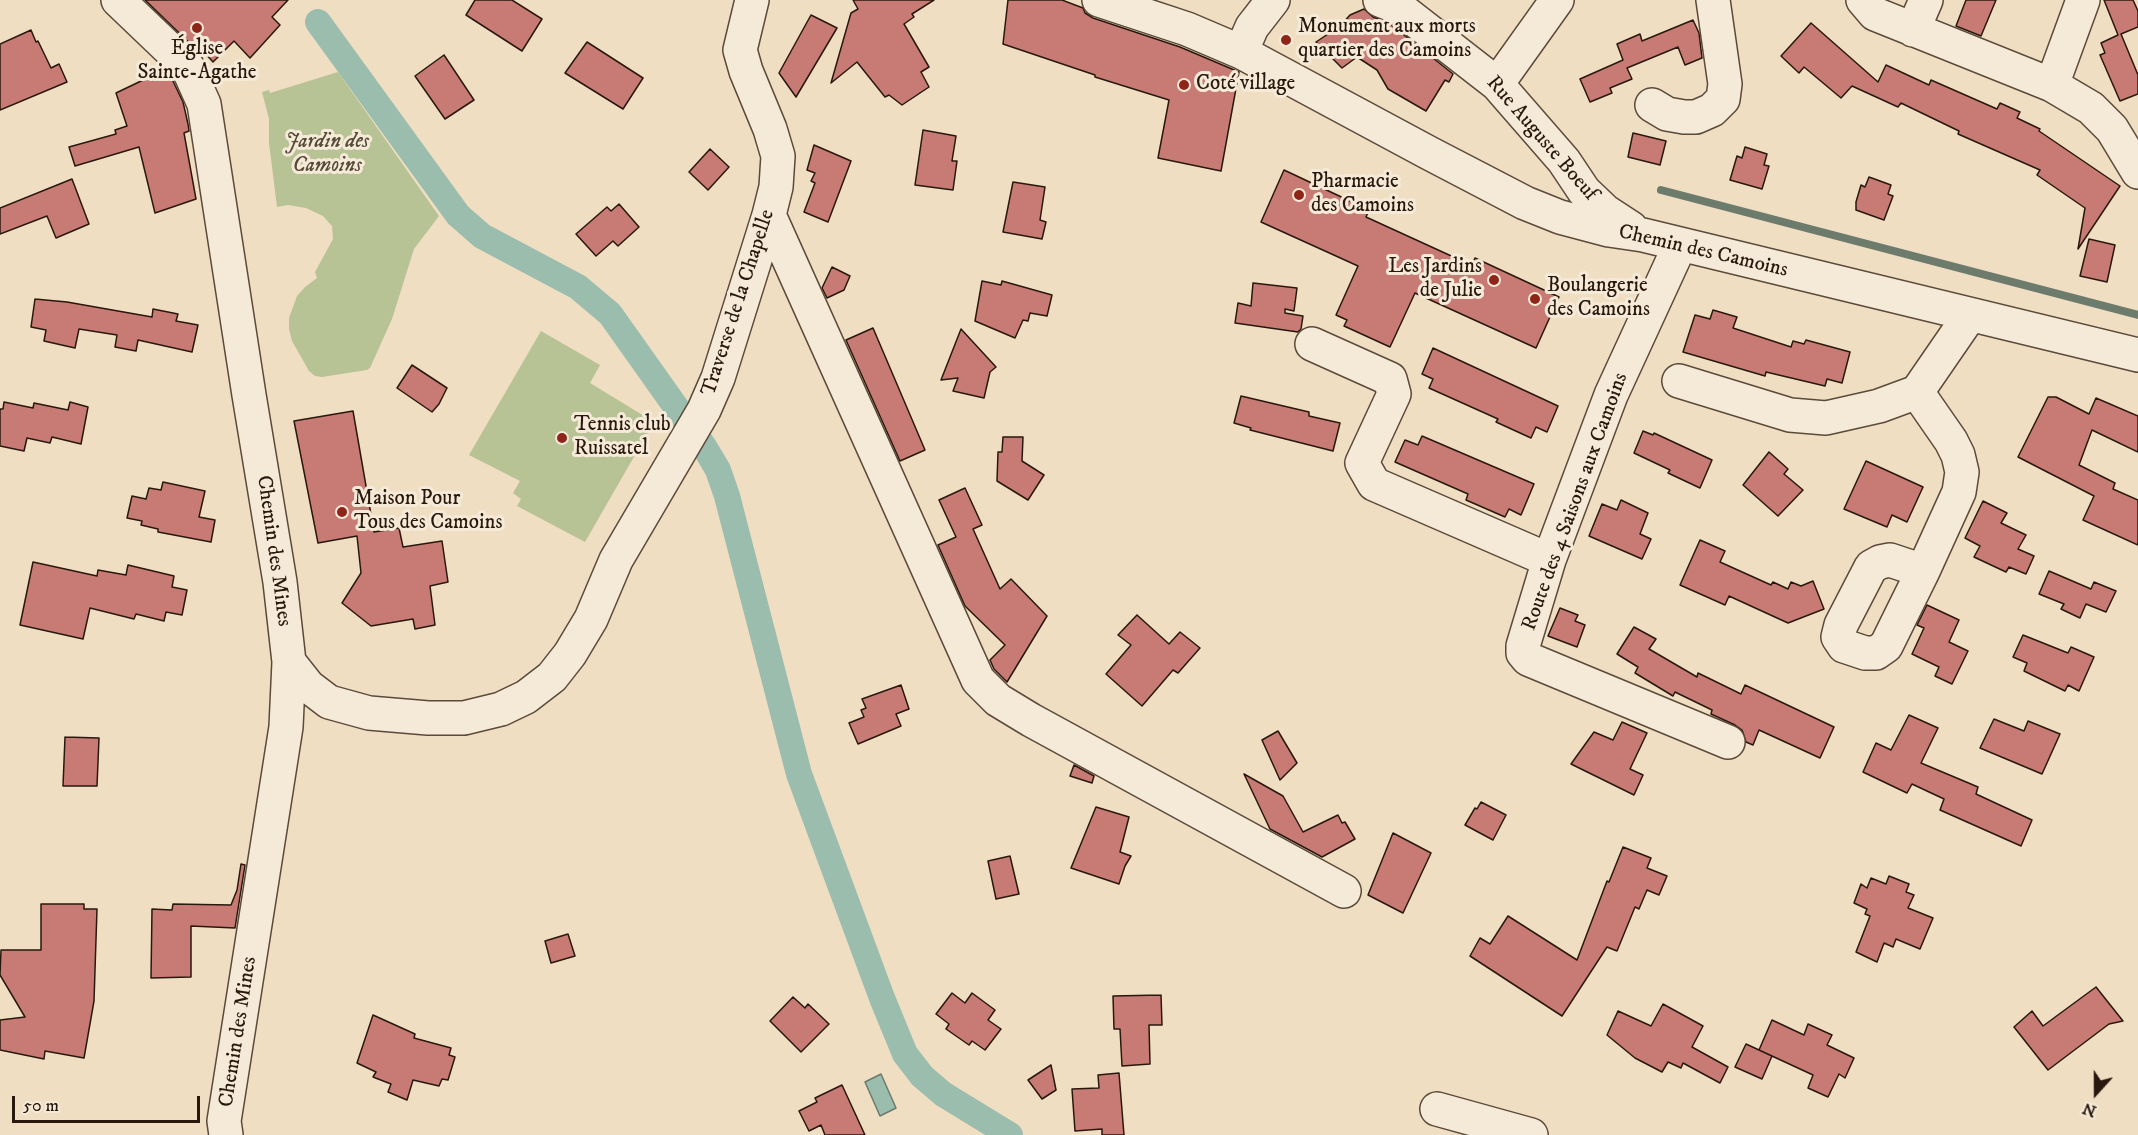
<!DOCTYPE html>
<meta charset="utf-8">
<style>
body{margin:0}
#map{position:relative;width:2138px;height:1135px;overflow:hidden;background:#f0dec3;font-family:"IM FELL DW Pica",serif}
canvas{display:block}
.north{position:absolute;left:2066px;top:1063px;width:60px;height:60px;-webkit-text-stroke:4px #f5ead8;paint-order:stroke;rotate:201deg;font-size:16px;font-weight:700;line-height:24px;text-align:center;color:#29180d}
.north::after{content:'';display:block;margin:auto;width:21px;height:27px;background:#29180d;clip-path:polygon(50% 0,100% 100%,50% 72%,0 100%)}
.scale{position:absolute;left:12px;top:1096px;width:188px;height:27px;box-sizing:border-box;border:3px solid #29180d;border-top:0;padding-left:8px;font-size:18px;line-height:21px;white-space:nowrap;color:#29180d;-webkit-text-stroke:4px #f5ead8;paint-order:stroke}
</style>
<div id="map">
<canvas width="2138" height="1135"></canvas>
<div class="north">N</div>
<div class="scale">50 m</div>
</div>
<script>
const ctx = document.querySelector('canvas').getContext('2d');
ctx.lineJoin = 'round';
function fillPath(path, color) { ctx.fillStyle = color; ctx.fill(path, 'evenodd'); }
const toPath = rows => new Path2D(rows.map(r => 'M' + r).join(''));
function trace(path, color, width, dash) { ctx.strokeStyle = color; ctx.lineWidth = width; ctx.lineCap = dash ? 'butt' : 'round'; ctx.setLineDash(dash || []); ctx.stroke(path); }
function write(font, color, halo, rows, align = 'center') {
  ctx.font = font + ' "IM FELL DW Pica",serif'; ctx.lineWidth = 6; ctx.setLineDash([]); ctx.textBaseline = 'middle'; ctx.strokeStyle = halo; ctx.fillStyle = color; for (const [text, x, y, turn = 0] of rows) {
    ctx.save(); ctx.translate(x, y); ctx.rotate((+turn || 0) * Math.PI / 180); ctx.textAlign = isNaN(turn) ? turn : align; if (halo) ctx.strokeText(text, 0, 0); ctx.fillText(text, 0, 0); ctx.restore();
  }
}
fillPath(toPath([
 [338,72,439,216,414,249,392,319,370,368,367,370,322,377,315,376,309,371,292,341,289,329,289,318,297,296,305,287,317,278,315,272,333,239,332,226,323,216,306,208,288,205,277,207,269,143,269,119,262,92,269,90,270,93],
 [541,331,600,365,590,383,654,422,585,542,517,506,521,499,513,493,520,481,469,455]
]), '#b7c295');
const water = toPath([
 [881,1074,896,1108,880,1116,865,1082,881,1074]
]);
fillPath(water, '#9bbdad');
trace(water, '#6d7b6d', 1.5);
trace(toPath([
 [1661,190,2138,315]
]), '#6d7b6d', 8);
trace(toPath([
 [318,22,458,215,482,236,578,287,610,314,705,448,718,470,727,496,799,774,882,998,905,1054,922,1076,943,1094,1010,1135]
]), '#9bbdad', 26);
const building = toPath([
 [145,0,288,0,272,17,280,25,250,58,234,41,213,62,204,52,201,54,145,0],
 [475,0,512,0,542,19,522,51,466,15,475,0],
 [853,0,934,0,912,14,914,17,904,24,929,67,921,72,929,87,902,105,889,95,885,97,857,62,831,83,851,13,858,9,853,0],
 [1008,0,1062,0,1083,8,1085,13,1093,18,1180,47,1239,72,1221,171,1158,158,1169,100,1095,77,1095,75,1003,44,1008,0],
 [1966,0,1996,0,1981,36,1956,26,1966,0],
 [2104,0,2133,0,2138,11,2138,27,2121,34,2138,75,2138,94,2120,101,2100,55,2105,53,2101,43,2118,35,2104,0],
 [1364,9,1373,17,1389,23,1453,74,1449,82,1445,80,1426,111,1388,89,1377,70,1357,57,1342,68,1316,42,1340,26,1350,15,1364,9],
 [811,15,837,28,796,97,779,73,811,15],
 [1693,20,1699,33,1702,58,1685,65,1678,47,1627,68,1632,79,1610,88,1612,93,1590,102,1580,79,1623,60,1617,44,1640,34,1642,41,1693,20],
 [1811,23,1878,82,1886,65,1929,85,1931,80,1997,109,2000,103,2020,112,2017,118,2040,129,2039,131,2120,186,2078,249,2085,208,2037,175,2040,170,1958,134,1959,131,1901,103,1898,107,1852,86,1841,98,1804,67,1799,73,1781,56,1811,23],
 [31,30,36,42,38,41,51,68,59,64,67,82,0,110,0,44,31,30],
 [587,42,643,78,623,109,565,73,587,42],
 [444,55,474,100,445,119,415,76,444,55],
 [164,70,171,77,183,102,188,124,189,131,184,133,196,199,155,213,139,147,75,166,69,147,116,134,115,130,127,126,116,93,164,70],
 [923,130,956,136,952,161,957,161,953,190,915,185,923,130],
 [1633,133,1666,141,1660,165,1628,157,1633,133],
 [814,145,851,161,828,222,804,212,815,183,811,181,815,173,807,170,814,145],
 [1745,147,1767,154,1764,165,1769,166,1762,189,1730,180,1737,156,1742,158,1745,147],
 [710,149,729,167,708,190,689,172,710,149],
 [1284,170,1369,210,1366,217,1471,265,1475,258,1559,297,1536,348,1415,293,1390,347,1344,326,1347,320,1336,315,1358,266,1261,222,1284,170],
 [1869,177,1891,185,1888,194,1893,196,1884,220,1856,210,1856,202,1861,185,1865,187,1869,177],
 [72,179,89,224,56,238,47,216,0,234,0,208,72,179],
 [1013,182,1045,187,1040,220,1046,222,1042,239,1003,232,1013,182],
 [619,204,639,227,618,246,613,241,596,256,576,234,607,207,611,211,619,204],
 [2089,239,2115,245,2107,282,2080,276,2089,239],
 [832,267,850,276,844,290,827,298,822,288,832,267],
 [982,281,1001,285,1002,281,1052,295,1047,316,1030,313,1028,321,1023,320,1015,338,975,321,982,281],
 [1253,283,1297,288,1294,311,1285,309,1285,313,1303,316,1301,329,1298,332,1235,323,1238,303,1251,306,1253,283],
 [35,299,67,302,152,317,153,309,178,314,176,321,198,325,192,352,138,340,136,351,115,347,117,335,79,329,75,348,44,341,46,330,31,327,35,299],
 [1713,310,1737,317,1733,328,1791,347,1793,341,1804,344,1806,340,1850,352,1842,383,1827,379,1825,386,1766,372,1765,376,1683,352,1695,315,1710,319,1713,310],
 [873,328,925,450,900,461,846,340,873,328],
 [961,329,996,367,990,372,984,398,953,391,958,378,941,380,961,329],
 [1433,348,1558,406,1547,432,1536,427,1531,438,1496,422,1498,419,1429,388,1433,379,1422,374,1433,348],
 [412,365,447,388,439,404,432,412,397,388,412,365],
 [1241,396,1309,412,1309,416,1340,423,1333,451,1250,430,1251,428,1234,423,1241,396],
 [2048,397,2056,397,2089,414,2096,398,2138,416,2138,452,2092,430,2079,465,2115,483,2113,489,2138,500,2138,545,2083,520,2094,496,2018,457,2048,397],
 [4,402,33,408,34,403,68,410,70,402,88,407,81,444,52,437,50,443,27,438,24,451,0,446,0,409,3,409,4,402],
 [353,411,374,532,399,528,403,547,442,541,448,582,430,586,435,625,415,629,413,619,371,626,342,603,361,573,357,536,318,543,294,421,353,411],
 [1643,431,1653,435,1654,433,1712,460,1700,488,1668,473,1670,470,1634,453,1643,431],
 [1422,436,1534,484,1521,515,1509,509,1505,517,1466,500,1468,494,1395,462,1405,440,1418,445,1422,436],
 [1003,437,1023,437,1022,461,1044,475,1028,500,997,481,998,452,1002,452,1003,437],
 [1769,452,1788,469,1784,474,1803,490,1778,516,1743,485,1769,452],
 [1866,461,1923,487,1907,522,1892,515,1887,527,1844,509,1866,461],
 [163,482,205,491,199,517,215,520,211,542,158,532,158,529,141,525,142,521,127,518,132,496,146,499,149,488,161,490,163,482],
 [965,488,982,525,973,529,1000,589,1011,579,1047,616,1007,682,994,669,990,660,1005,645,965,606,938,545,956,537,939,500,965,488],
 [1621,500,1648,513,1640,534,1651,539,1642,559,1589,536,1602,504,1617,510,1621,500],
 [1983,501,2007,513,2001,523,2026,535,2018,549,2034,556,2026,574,2009,567,2006,572,1974,557,1980,546,1965,538,1983,501],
 [1700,540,1725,551,1720,562,1771,585,1773,582,1788,589,1791,582,1801,586,1813,581,1824,609,1788,623,1729,596,1725,605,1680,585,1700,540],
 [33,562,97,576,98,570,126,575,128,565,174,576,172,587,187,590,182,615,166,612,164,621,136,614,134,619,90,608,83,639,20,625,33,562],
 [2049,571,2091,589,2094,582,2116,591,2106,612,2086,604,2080,618,2061,609,2064,604,2039,594,2049,571],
 [1927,605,1959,620,1949,642,1968,651,1952,684,1935,676,1939,667,1912,654,1924,628,1917,625,1927,605],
 [1560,608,1578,615,1575,621,1585,625,1577,647,1548,636,1560,608],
 [1137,615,1169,644,1180,632,1200,648,1178,673,1173,670,1142,706,1106,674,1131,645,1118,635,1137,615],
 [1634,627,1656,639,1649,649,1697,677,1698,673,1741,694,1745,685,1834,727,1820,758,1759,730,1753,745,1746,742,1742,730,1735,725,1711,714,1712,710,1675,692,1673,696,1635,673,1638,667,1617,654,1634,627],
 [2023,635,2068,653,2071,647,2094,657,2079,691,2068,685,2065,691,2024,671,2027,663,2013,657,2023,635],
 [901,685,909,709,896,714,901,726,858,744,849,723,864,717,861,710,866,708,862,699,901,685],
 [1909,715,1938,728,1921,763,1978,787,1976,794,2032,820,2021,846,1940,810,1944,799,1912,784,1907,793,1863,772,1876,743,1891,750,1909,715],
 [1994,719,2024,731,2028,721,2060,734,2042,774,1980,748,1994,719],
 [1622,722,1647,733,1630,769,1643,775,1634,795,1571,764,1594,732,1613,740,1622,722],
 [1278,731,1297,763,1280,780,1262,740,1278,731],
 [65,737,99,738,97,786,63,786,65,737],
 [1074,765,1094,776,1092,783,1070,776,1074,765],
 [1244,774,1283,796,1303,832,1338,815,1342,823,1345,822,1355,839,1322,857,1270,829,1244,774],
 [1481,802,1506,815,1493,840,1465,825,1475,808,1477,809,1481,802],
 [1096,807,1129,817,1120,852,1131,856,1125,866,1119,884,1071,868,1096,807],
 [1393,833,1431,853,1403,913,1368,895,1393,833],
 [1623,847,1651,858,1647,868,1667,876,1659,895,1647,890,1639,909,1635,907,1617,951,1607,947,1562,1016,1470,956,1480,938,1490,944,1508,916,1577,960,1607,881,1609,882,1623,847],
 [1010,856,1019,894,996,899,988,861,1010,856],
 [241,864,245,865,235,928,191,926,191,977,151,978,152,909,172,910,173,904,231,905,237,890,241,864],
 [1889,876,1909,884,1906,892,1914,895,1908,908,1933,918,1920,949,1896,939,1893,947,1884,943,1877,962,1856,952,1870,916,1865,914,1867,909,1854,903,1861,884,1867,888,1871,878,1886,884,1889,876],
 [41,904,84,904,84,909,97,909,94,1001,84,1058,45,1051,44,1059,0,1050,0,1020,25,1017,0,975,1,950,41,950,41,904],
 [568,934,575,956,551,963,545,941,568,934],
 [2096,987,2123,1021,2109,1024,2048,1070,2014,1027,2032,1011,2043,1026,2096,987],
 [952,993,965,1003,972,993,995,1010,988,1020,1001,1029,985,1050,972,1041,969,1045,946,1029,949,1024,936,1014,952,993],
 [1161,995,1162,1025,1149,1025,1150,1064,1122,1066,1120,1029,1114,1029,1113,996,1161,995],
 [793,997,805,1008,808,1004,829,1024,801,1052,770,1021,793,997],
 [1663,1004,1703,1026,1692,1047,1728,1067,1720,1083,1683,1063,1681,1068,1668,1062,1662,1072,1635,1058,1607,1035,1618,1011,1651,1026,1663,1004],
 [373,1015,415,1034,414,1038,451,1048,449,1055,455,1057,448,1080,442,1079,439,1086,413,1080,407,1100,388,1092,391,1084,373,1077,376,1072,357,1063,373,1015],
 [1772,1020,1804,1035,1808,1024,1821,1030,1832,1035,1827,1045,1854,1058,1845,1078,1839,1074,1828,1097,1808,1088,1813,1075,1759,1050,1772,1020],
 [1746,1044,1772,1056,1762,1079,1735,1067,1746,1044],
 [1051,1065,1056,1090,1042,1099,1028,1080,1051,1065],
 [1119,1073,1124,1135,1102,1135,1102,1129,1075,1131,1072,1089,1099,1088,1098,1075,1119,1073],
 [842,1085,865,1135,825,1135,821,1125,809,1131,799,1111,817,1102,815,1098,842,1085]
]);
fillPath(building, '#c87b74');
trace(building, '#29180d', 1.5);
const minor = toPath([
 [118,0,187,66,204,104,249,395,280,582,289,662,286,727,224,1121,226,1135],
 [1099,0,1187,29,1241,52,1429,153,1525,203,1560,217,1609,230,1643,235,2138,355],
 [1380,0,1398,7,1497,84,1564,161,1584,191,1605,211,1631,228],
 [1863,0,1875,14,2052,85,2091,108,2112,129,2138,172],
 [1913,30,1926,0],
 [1241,52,1252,27,1273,0],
 [1497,84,1557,0],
 [2052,85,2083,0],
 [1652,105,1667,114,1684,117,1696,117,1712,110,1723,99,1725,84,1713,0],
 [769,215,978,680,998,700,1031,720,1344,891],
 [1680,245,1611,395,1549,560,1523,646,1523,653,1528,659,1728,742],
 [1312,344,1390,379,1394,394,1362,463,1374,484,1549,560],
 [1679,381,1790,415,1826,418,1879,406,1917,392],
 [1923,571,1890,560,1880,562,1871,567,1841,625,1838,637,1844,646,1865,653,1876,653,1886,646,1923,571,1959,492,1962,472,1958,455,1951,441,1917,392,1970,315],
 [289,662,308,686,329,702,369,713,428,718,464,718,501,709,526,697,552,677,570,654,591,619,616,560,704,410,718,378,769,215,776,187,778,156,770,129,746,71,740,50,752,0],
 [1437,1109,1531,1135]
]);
trace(minor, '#5b4a3a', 36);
trace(minor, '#f5ead8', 33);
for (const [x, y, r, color] of [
 [197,28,6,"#8f2418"],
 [1286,40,6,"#8f2418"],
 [1184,85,6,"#8f2418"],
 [1299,195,6,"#8f2418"],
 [1494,280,6,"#8f2418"],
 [1535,299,6,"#8f2418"],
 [562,438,6,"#8f2418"],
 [342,512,6,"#8f2418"]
]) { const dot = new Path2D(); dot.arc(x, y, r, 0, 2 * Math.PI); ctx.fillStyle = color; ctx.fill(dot); trace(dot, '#f5ead8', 2); }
write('21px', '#29180d', '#f5ead8', [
 ["Monument aux morts",1298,28],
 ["quartier des Camoins",1298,52],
 ["Église",197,50,"center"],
 ["Sainte-Agathe",197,74,"center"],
 ["Coté village",1196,85],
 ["Pharmacie",1311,183],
 ["des Camoins",1311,207],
 ["Les Jardins",1482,268,"right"],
 ["de Julie",1482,292,"right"],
 ["Boulangerie",1547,287],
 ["des Camoins",1547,311],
 ["Tennis club",574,426],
 ["Ruissatel",574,450],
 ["Maison Pour",354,500],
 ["Tous des Camoins",354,524]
], 'left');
write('21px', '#29180d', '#f5ead8', [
 ["Rue Auguste Boeuf",1541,139,49],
 ["Chemin des Camoins",1703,252,13],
 ["Traverse de la Chapelle",739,303,-72],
 ["Route des 4 Saisons aux Camoins",1576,502,-70],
 ["Chemin des Mines",273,551,82],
 ["Chemin des Mines",239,1032,-81]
]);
write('italic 21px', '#544b36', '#f5ead8', [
 ["Jardin des",327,143],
 ["Camoins",327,167]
]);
</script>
